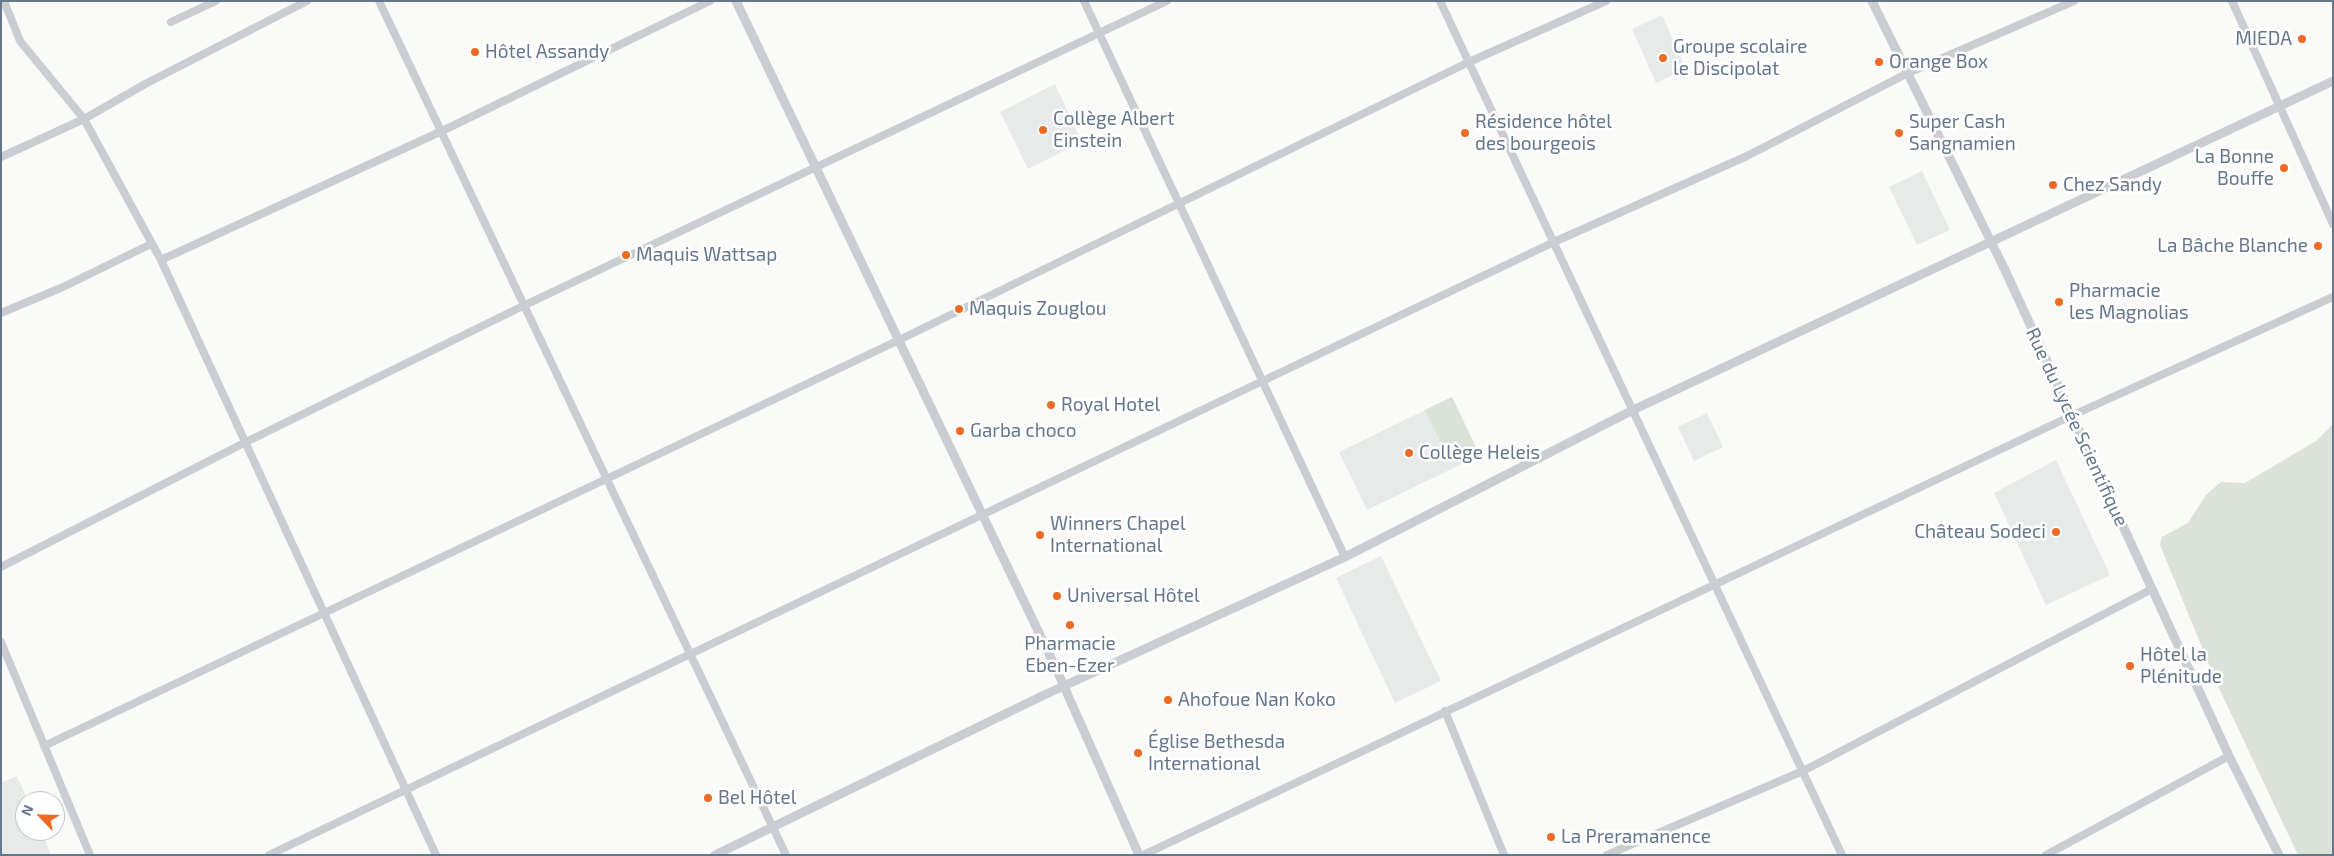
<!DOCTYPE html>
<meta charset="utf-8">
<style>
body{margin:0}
#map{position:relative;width:2334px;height:856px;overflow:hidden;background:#fafaf8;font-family:"Exo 2",sans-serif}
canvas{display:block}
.frame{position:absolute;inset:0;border:2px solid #67778b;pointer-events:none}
.north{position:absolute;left:15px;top:791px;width:50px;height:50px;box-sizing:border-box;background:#fff;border:1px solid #c2c9d1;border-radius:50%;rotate:294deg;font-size:14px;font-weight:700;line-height:20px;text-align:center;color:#67778b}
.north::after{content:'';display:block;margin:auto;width:18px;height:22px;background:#ef6a23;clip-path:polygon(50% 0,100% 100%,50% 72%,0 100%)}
</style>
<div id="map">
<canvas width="2334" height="856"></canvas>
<div class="frame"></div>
<div class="north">N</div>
</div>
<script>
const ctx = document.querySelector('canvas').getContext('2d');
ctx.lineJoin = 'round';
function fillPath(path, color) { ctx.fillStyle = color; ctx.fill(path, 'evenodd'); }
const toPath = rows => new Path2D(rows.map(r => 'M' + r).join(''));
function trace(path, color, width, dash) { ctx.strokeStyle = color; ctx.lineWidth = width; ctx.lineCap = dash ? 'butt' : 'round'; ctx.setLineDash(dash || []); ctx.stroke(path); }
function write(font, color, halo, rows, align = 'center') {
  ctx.font = font + ' "Exo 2",sans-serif'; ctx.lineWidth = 5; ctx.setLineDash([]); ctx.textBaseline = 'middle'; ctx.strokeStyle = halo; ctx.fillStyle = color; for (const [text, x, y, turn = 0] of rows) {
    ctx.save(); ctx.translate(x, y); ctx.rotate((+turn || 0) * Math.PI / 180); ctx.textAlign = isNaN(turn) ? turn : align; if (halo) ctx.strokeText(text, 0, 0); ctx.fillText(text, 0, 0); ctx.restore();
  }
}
fillPath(toPath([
 [1662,15,1686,69,1656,83,1632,29],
 [1055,84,1082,142,1028,169,1000,112],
 [1922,171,1950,230,1917,245,1889,187],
 [1452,397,1480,455,1367,510,1339,452],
 [1707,413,1723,447,1694,461,1678,427],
 [2056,460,2110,575,2046,605,1994,493],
 [1381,556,1441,681,1395,703,1336,578],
 [17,776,28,801,25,801,25,831,41,831,51,855,1,855,1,783]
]), '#e8e9e9');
fillPath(toPath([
 [1452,397,1477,450,1449,459,1425,410],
 [2333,424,2333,855,2298,855,2217,684,2160,545,2162,537,2188,523,2206,495,2221,482,2245,483,2316,441]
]), '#dbe2d8');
trace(toPath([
 [4,1,20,41,84,119,161,260,436,855],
 [379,1,786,855],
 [1084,1,1345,557],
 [1440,1,1842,855],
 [2232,1,2333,224],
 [171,22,216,1],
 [1,157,84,119,147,83,307,1],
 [161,260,442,131,710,1],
 [1,313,63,287,151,244],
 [1,567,246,442,525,305,1167,1],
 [1,642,90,855],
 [1445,711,1504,855],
 [44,746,899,340,1469,62,1606,1],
 [269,855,1554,242,1747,156,1908,73,2074,1],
 [1143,855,2071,416,2333,297],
 [1607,855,1803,771,2152,589],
 [2046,855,2229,756]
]), '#cacdd1', 8);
trace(toPath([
 [736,1,1054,664,1139,855],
 [1872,1,2005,270,2229,756,2279,855],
 [715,855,1042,696,1345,557,1633,410,2333,81]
]), '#cacdd1', 9);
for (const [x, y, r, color] of [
 [2302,39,5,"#ef6a23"],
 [475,52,5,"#ef6a23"],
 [1663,58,5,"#ef6a23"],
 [1879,62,5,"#ef6a23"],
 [1043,130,5,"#ef6a23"],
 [1465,133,5,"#ef6a23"],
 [1899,133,5,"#ef6a23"],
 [2284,168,5,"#ef6a23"],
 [2053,185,5,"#ef6a23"],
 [2318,246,5,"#ef6a23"],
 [626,255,5,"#ef6a23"],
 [2059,302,5,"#ef6a23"],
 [959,309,5,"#ef6a23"],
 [1051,405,5,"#ef6a23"],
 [960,431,5,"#ef6a23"],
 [1409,453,5,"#ef6a23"],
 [2056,532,5,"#ef6a23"],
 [1040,535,5,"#ef6a23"],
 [1057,596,5,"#ef6a23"],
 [1070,625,5,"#ef6a23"],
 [2130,666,5,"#ef6a23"],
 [1168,700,5,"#ef6a23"],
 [1138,753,5,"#ef6a23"],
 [708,798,5,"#ef6a23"],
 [1551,837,5,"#ef6a23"]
]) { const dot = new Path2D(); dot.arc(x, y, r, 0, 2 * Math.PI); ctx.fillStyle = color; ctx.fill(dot); trace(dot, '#fff', 2); }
write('19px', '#67778b', '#fff', [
 ["MIEDA",2292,39,"right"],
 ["Groupe scolaire",1673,47],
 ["le Discipolat",1673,69],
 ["Hôtel Assandy",485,52],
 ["Orange Box",1889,62],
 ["Collège Albert",1053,119],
 ["Einstein",1053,141],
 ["Résidence hôtel",1475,122],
 ["des bourgeois",1475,144],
 ["Super Cash",1909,122],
 ["Sangnamien",1909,144],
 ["La Bonne",2274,157,"right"],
 ["Bouffe",2274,179,"right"],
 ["Chez Sandy",2063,185],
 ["La Bâche Blanche",2308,246,"right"],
 ["Maquis Wattsap",636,255],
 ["Pharmacie",2069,291],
 ["les Magnolias",2069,313],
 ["Maquis Zouglou",969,309],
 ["Royal Hotel",1061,405],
 ["Garba choco",970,431],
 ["Collège Heleis",1419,453],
 ["Winners Chapel",1050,524],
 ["International",1050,546],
 ["Château Sodeci",2046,532,"right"],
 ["Universal Hôtel",1067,596],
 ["Pharmacie",1070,644,"center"],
 ["Eben-Ezer",1070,666,"center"],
 ["Hôtel la",2140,655],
 ["Plénitude",2140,677],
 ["Ahofoue Nan Koko",1178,700],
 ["Église Bethesda",1148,742],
 ["International",1148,764],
 ["Bel Hôtel",718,798],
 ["La Preramanence",1561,837]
], 'left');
write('19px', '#67778b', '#fff', [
 ["Rue du Lycée Scientifique",2077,427,65]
]);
</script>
